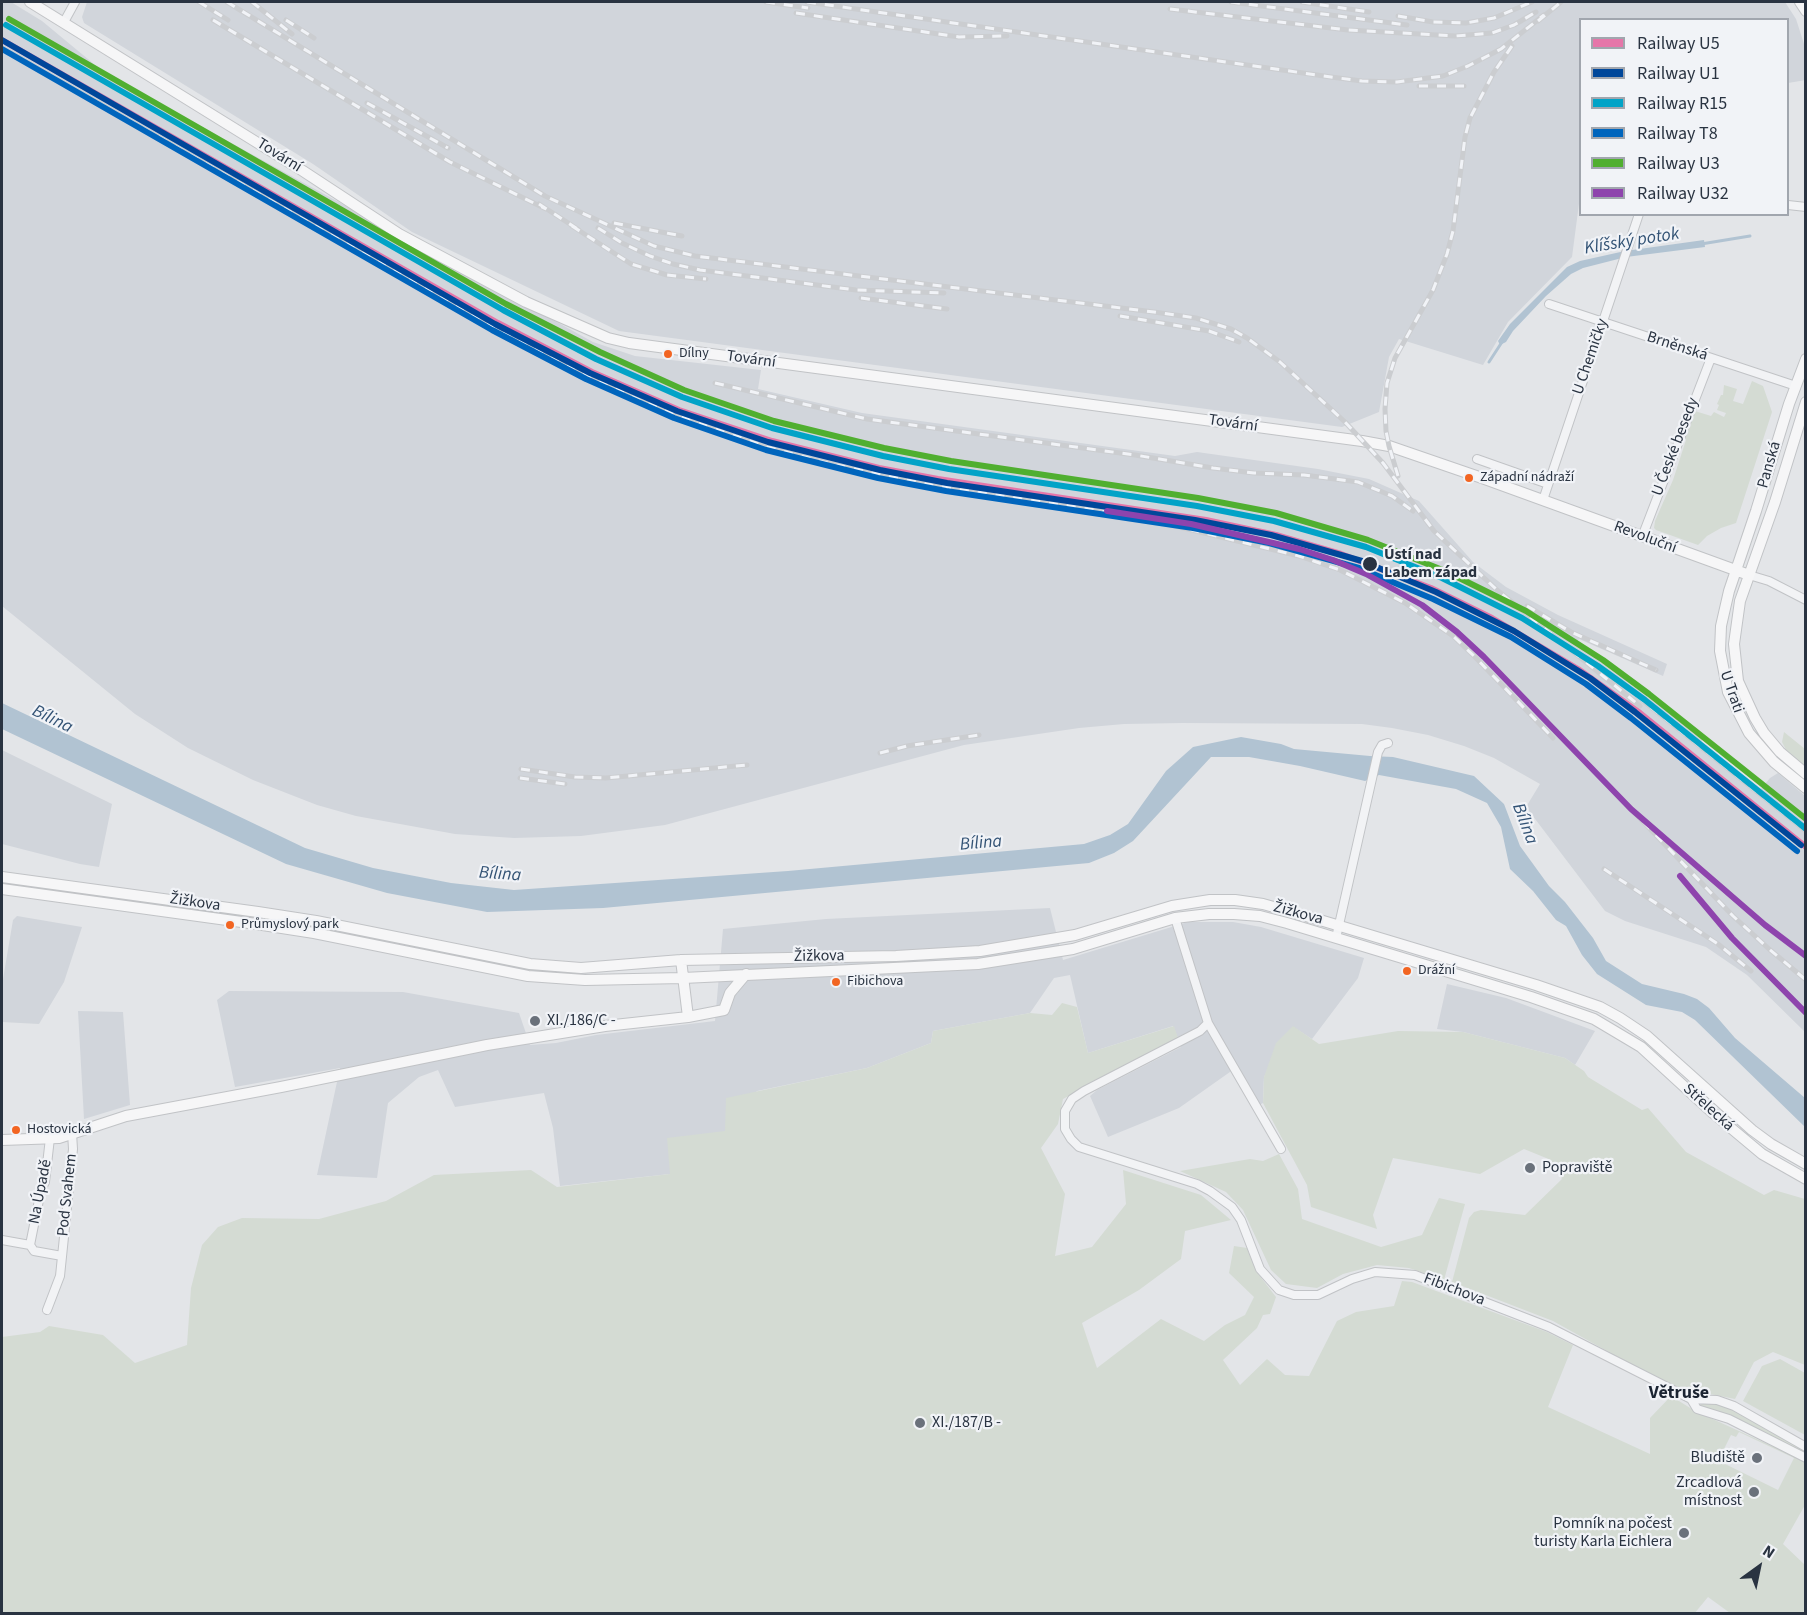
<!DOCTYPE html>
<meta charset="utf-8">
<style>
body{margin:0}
#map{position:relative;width:1807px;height:1615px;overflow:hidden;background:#e3e5e8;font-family:"Source Sans 3",sans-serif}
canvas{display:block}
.frame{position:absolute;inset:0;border:3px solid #293341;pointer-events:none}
.legend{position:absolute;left:1579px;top:18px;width:210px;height:198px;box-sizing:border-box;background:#f1f3f7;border:2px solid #a1a6ae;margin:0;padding:8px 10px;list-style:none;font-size:18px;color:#293341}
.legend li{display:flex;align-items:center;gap:12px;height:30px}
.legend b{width:30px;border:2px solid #a1a6ae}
.north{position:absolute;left:1729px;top:1537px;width:60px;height:60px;-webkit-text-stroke:4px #f1f3f7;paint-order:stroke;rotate:33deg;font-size:16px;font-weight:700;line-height:24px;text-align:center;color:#293341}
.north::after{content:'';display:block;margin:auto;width:21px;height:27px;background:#293341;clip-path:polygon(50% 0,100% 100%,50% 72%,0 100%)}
</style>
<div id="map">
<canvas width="1807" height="1615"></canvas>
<div class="frame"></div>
<ul class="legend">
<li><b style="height:8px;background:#e576a9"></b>Railway U5</li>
<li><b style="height:8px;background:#00479a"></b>Railway U1</li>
<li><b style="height:8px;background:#02a3c7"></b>Railway R15</li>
<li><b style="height:8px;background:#0065bd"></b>Railway T8</li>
<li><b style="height:8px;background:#50af30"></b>Railway U3</li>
<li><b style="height:8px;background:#8e44ad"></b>Railway U32</li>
</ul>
<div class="north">N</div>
</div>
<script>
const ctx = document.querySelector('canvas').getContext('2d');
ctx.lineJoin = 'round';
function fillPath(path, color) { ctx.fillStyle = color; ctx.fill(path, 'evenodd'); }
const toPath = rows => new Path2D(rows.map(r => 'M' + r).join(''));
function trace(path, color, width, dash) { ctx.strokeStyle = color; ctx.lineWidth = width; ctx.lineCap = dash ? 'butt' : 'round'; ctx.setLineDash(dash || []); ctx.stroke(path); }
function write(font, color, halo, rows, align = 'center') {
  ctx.font = font + ' "Source Sans 3",sans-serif'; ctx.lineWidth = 4.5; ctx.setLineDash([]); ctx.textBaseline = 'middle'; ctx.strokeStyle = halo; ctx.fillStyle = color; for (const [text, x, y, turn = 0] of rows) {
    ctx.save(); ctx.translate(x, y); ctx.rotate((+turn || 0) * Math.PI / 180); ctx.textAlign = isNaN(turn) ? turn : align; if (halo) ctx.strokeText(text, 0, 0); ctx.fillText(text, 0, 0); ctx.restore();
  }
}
fillPath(toPath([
 [2,2,11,2,42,21,106,74,593,342,635,356,761,370,758,389,862,413,1175,456,1197,452,1318,469,1369,479,1419,501,1473,562,1506,587,1558,615,1667,664,1663,676,1579,639,1575,644,1705,736,1701,742,1761,789,1770,778,1778,773,1805,796,1805,1032,1747,975,1706,947,1625,921,1605,911,1526,807,1540,784,1494,758,1464,746,1428,735,1392,728,1362,724,1183,723,1124,724,1079,728,964,745,665,825,581,836,514,838,455,834,356,816,317,805,253,780,188,748,135,714,2,606],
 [87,2,1785,2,1796,19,1805,47,1806,80,1788,83,1788,20,1580,20,1580,196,1572,257,1508,322,1483,365,1399,339,1389,357,1379,412,1342,427,619,331,412,232,313,164,84,23,82,17],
 [2,750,112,804,99,867,80,864,2,844],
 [1050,908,1063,960,1188,922,1233,922,1261,927,1364,958,1358,978,1312,1039,1293,1027,1264,1077,1263,1098,1263,1103,1259,1105,1237,1067,1179,1108,1108,1137,1090,1096,1097,1090,1181,1047,1173,1026,1088,1053,1070,975,1054,978,1030,1013,933,1031,931,1043,867,1068,757,1091,725,1132,670,1174,560,1186,553,1128,544,1093,455,1107,438,1070,419,1077,388,1103,377,1178,317,1175,340,1068,235,1087,217,1000,229,991,403,992,519,1013,530,1045,556,1043,596,1035,715,1021,723,929,826,919],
 [17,916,82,927,64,982,39,1024,2,1022,2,985,13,920],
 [1447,984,1506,998,1595,1031,1575,1065,1565,1058,1463,1032,1437,1029],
 [78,1011,123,1012,130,1105,84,1119]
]), '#d1d5db');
fillPath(toPath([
 [1752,381,1763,386,1772,412,1736,523,1721,528,1707,536,1698,545,1656,530,1654,528,1655,521,1673,480,1686,440,1685,438,1695,411,1711,416,1714,412,1724,417,1726,413,1717,410,1719,405,1717,404,1721,395,1723,395,1724,385,1737,389,1733,401,1743,404],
 [1784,732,1805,749,1805,766,1786,750,1782,742],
 [1062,1003,1077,1007,1088,1053,1174,1026,1178,1038,1063,1099,1058,1124,1041,1148,1065,1194,1055,1256,1092,1247,1126,1204,1123,1170,1201,1195,1231,1220,1185,1231,1181,1259,1139,1290,1082,1323,1097,1368,1161,1319,1204,1341,1225,1325,1245,1315,1254,1297,1229,1273,1234,1246,1247,1248,1256,1271,1276,1297,1270,1314,1263,1315,1257,1328,1223,1360,1240,1385,1267,1359,1285,1375,1309,1376,1337,1321,1356,1312,1394,1306,1402,1281,1412,1282,1547,1332,1573,1345,1548,1407,1650,1454,1650,1418,1671,1396,1695,1411,1805,1461,1805,1505,1783,1544,1805,1565,1805,1613,1730,1613,1708,1597,1694,1614,2,1613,2,1337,40,1332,49,1326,103,1335,135,1363,187,1345,191,1288,202,1245,218,1227,242,1218,319,1219,386,1201,434,1175,531,1170,557,1187,670,1174,667,1138,725,1131,726,1098,867,1068,931,1043,933,1031,1030,1013,1052,1015],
 [1739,1432,1794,1458,1778,1490,1723,1463,1727,1455,1722,1453,1731,1435,1736,1437],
 [1293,1026,1319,1044,1398,1031,1463,1032,1565,1058,1584,1071,1588,1077,1642,1110,1648,1108,1686,1152,1764,1195,1774,1190,1805,1199,1805,1365,1773,1352,1754,1362,1735,1399,1670,1386,1553,1321,1452,1282,1469,1218,1474,1212,1481,1210,1525,1215,1562,1179,1551,1160,1524,1149,1480,1174,1393,1158,1373,1215,1377,1229,1311,1207,1307,1185,1263,1103,1264,1077,1276,1043],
 [1279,1154,1298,1189,1302,1219,1381,1247,1422,1235,1439,1198,1465,1204,1444,1280,1409,1268,1377,1265,1343,1274,1317,1288,1286,1284,1271,1270,1243,1210,1226,1192,1180,1171,1250,1159,1263,1161],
 [1780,1359,1805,1373,1805,1435,1743,1401,1762,1366],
 [1702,1403,1724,1405,1805,1450,1805,1455,1703,1408,1700,1405]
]), '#d4dbd3');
fillPath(toPath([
 [1704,240,1705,247,1626,257,1583,268,1571,274,1546,296,1513,331,1506,342,1500,345,1498,341,1510,324,1567,267,1580,261,1625,251],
 [2,703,305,848,373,868,451,883,514,890,788,871,1084,844,1110,835,1128,824,1166,771,1193,747,1241,737,1281,744,1294,749,1370,756,1393,757,1474,776,1504,804,1520,846,1549,886,1565,902,1593,938,1606,961,1642,984,1684,994,1697,999,1709,1008,1735,1038,1805,1098,1805,1127,1695,1020,1682,1012,1646,1005,1597,974,1582,955,1566,926,1556,920,1533,891,1510,869,1501,827,1487,803,1456,789,1379,775,1365,781,1300,766,1249,757,1211,757,1133,841,1114,853,1089,863,603,908,487,912,387,893,286,864,2,729]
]), '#b1c3d2');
trace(toPath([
 [1701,244,1750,236],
 [1489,362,1502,342]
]), '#b1c3d2', 3);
const street = toPath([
 [64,22,75,2],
 [1788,205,1806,207],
 [1549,304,1796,386],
 [1477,459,1548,484],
 [1543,500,1639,214],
 [1642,537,1711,358],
 [1749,575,1769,581,1806,600],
 [1175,918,1208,1023,1200,1031,1084,1091,1072,1099,1065,1111,1065,1129,1071,1139,1079,1147,1197,1184,1210,1191,1232,1207,1241,1220,1260,1269,1279,1290,1294,1295,1318,1295,1352,1279,1375,1272,1415,1275,1549,1327,1691,1399,1717,1400,1734,1406,1806,1447],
 [1336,938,1378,752,1382,745,1388,743],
 [1208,1023,1281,1149],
 [2,1240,30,1245,34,1251,62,1256],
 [30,1245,41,1190,45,1182,50,1138],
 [47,1310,60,1276,73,1149,72,1133],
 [1691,1399,1697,1409,1729,1419,1806,1458]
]);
const secondary = toPath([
 [30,2,303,171,399,234,526,302,608,338,629,343,1362,441,1389,446,1482,478,1749,575],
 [1800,2,1806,11],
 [1806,359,1789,404,1756,511,1729,591,1721,626,1720,651,1728,692,1749,733,1774,762,1806,788],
 [1806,402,1775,502,1740,601,1734,644,1738,681,1755,718,1764,733,1780,752,1806,774],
 [2,877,258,912,316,921,530,964,581,968,681,960,896,956,980,951,1075,935,1172,906,1210,900,1235,900,1263,904,1320,920,1536,985,1600,1007,1620,1018,1647,1036,1752,1130,1771,1144,1806,1164],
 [2,889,256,924,314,933,528,976,585,980,683,978,978,964,1073,949,1175,918,1209,914,1234,914,1260,916,1287,923,1531,997,1594,1019,1641,1047,1713,1113,1762,1154,1806,1179],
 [681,960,688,1017],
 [2,1140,59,1138,126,1116,281,1087,487,1045,605,1026,688,1017,724,1010,730,993,746,974]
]);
trace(street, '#c1c3c6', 10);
trace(secondary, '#c1c3c6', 12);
trace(street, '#f2f3f5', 8);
trace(secondary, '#f6f6f7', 10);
const rail = toPath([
 [199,2,228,20],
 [227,2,545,196,654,246,695,256,1154,312,1196,318,1231,329,1247,338,1280,362,1345,422,1383,463,1434,531,1497,590,1640,706],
 [252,2,292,34],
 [766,2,808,8],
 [807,2,1331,77,1362,81,1397,82,1443,76,1468,66,1501,49,1544,15],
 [1231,2,1407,25],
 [1302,2,1369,12],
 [1170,9,1348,30,1455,36,1492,33,1514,25,1536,12],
 [796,13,959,37,1007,36],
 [1398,16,1433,22,1466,23,1494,18,1532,2],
 [213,20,450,162,546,209],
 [286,20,314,38],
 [1538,21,1561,2],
 [2,48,493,327,589,376,639,400,692,421,767,447,823,462,926,484,1134,516,1299,556,1340,570,1405,603,1453,636,1475,657,1553,738],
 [1419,86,1464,86],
 [367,103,448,148],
 [539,204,579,230],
 [614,223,682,236],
 [572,226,631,264,667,275,706,279],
 [598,228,622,243,650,256,673,264,700,270,856,290,944,293],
 [861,298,947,309],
 [1120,316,1209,331,1239,342],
 [715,383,867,419,1135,455,1213,468,1254,473,1304,475,1358,482,1392,496,1413,511],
 [1398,476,1389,446,1386,431,1385,409,1387,383,1395,358,1433,290,1447,254,1453,231,1465,137,1470,118,1494,72,1512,46],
 [1527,606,1571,632,1656,670],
 [1637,696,1806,831],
 [880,753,907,746,979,735],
 [521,769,575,777,606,778,747,765],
 [520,778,565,784],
 [1631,809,1733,916,1769,949,1806,980],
 [1604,869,1718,944,1751,971]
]);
trace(rail, '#cbcdd0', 5);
trace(rail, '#f1f3f7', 3, [9]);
trace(toPath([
 [2,40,498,323,592,372,679,410,772,441,879,468,938,479,1206,520,1276,535,1341,554,1431,588,1492,618,1578,669,1640,713,1806,847]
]), '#e576a9', 6);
trace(toPath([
 [2,40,495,324,590,373,677,411,768,442,880,470,947,483,1195,520,1271,535,1362,561,1436,592,1514,631,1590,678,1635,712,1801,845]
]), '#00479a', 6);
trace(toPath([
 [6,25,503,310,596,359,682,397,772,428,883,456,949,469,1197,506,1274,521,1366,547,1442,578,1522,618,1598,666,1645,700,1806,829]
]), '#02a3c7', 6);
trace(toPath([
 [2,49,492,330,586,379,674,418,766,450,878,478,946,491,1193,528,1269,543,1359,568,1433,599,1511,637,1586,684,1631,718,1797,851]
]), '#0065bd', 6);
trace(toPath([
 [9,19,506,304,600,352,684,390,774,421,884,448,951,461,1198,498,1276,513,1368,540,1445,571,1526,611,1603,660,1649,694,1806,819]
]), '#50af30', 6);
trace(toPath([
 [1107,511,1191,524,1299,549,1333,560,1366,574,1422,605,1457,632,1484,657,1631,809,1765,925,1806,956],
 [1680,876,1732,938,1806,1013]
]), '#8e44ad', 6);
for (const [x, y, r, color] of [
 [668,354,5,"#f26522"],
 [1469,478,5,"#f26522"],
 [1370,564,8,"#293341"],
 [230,925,5,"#f26522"],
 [1407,971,5,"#f26522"],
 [836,982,5,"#f26522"],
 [535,1021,6,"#6a717b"],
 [16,1130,5,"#f26522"],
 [1530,1168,6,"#6a717b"],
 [920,1423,6,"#6a717b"],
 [1757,1458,6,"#6a717b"],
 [1754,1492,6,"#6a717b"],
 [1684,1533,6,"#6a717b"]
]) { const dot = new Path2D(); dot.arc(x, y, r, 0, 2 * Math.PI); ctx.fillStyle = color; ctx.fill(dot); trace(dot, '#f1f3f7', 2); }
write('14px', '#293341', '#f1f3f7', [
 ["Dílny",679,354],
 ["Západní nádraží",1480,478],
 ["Průmyslový park",241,925],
 ["Drážní",1418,971],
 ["Fibichova",847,982],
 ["Hostovická",27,1130]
], 'left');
write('16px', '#293341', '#f1f3f7', [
 ["Tovární",279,156,32],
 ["Brněnská",1677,347,18],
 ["U Chemičky",1591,357,-71],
 ["Tovární",751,360,8],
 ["Tovární",1233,424,8],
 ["U České besedy",1676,447,-69],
 ["Panská",1770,465,-74],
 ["Revoluční",1645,538,20],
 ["U Trati",1731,692,71],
 ["Žižkova",195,903,8],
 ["Žižkova",1298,914,15],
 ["Žižkova",819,957,-1],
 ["Střelecká",1708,1108,42],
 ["Na Úpadě",41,1192,-79],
 ["Pod Svahem",68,1195,-84],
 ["Fibichova",1454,1290,21]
]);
write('bold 16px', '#293341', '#f1f3f7', [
 ["Ústí nad",1384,555],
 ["Labem západ",1384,573]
], 'left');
write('16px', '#293341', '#f1f3f7', [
 ["XI./186/C -",547,1021],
 ["Popraviště",1542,1168],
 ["XI./187/B -",932,1423],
 ["Bludiště",1745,1458,"right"],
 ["Zrcadlová",1742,1483,"right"],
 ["místnost",1742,1501,"right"],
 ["Pomník na počest",1672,1524,"right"],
 ["turisty Karla Eichlera",1672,1542,"right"]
], 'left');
write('italic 18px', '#335375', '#f1f3f7', [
 ["Klíšský potok",1632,242,-9],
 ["Bílina",52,720,26],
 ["Bílina",1524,824,69],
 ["Bílina",981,844,-5],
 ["Bílina",500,875,4]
]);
write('bold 18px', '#1b2432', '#f1f3f7', [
 ["Větruše",1679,1394]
]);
</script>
